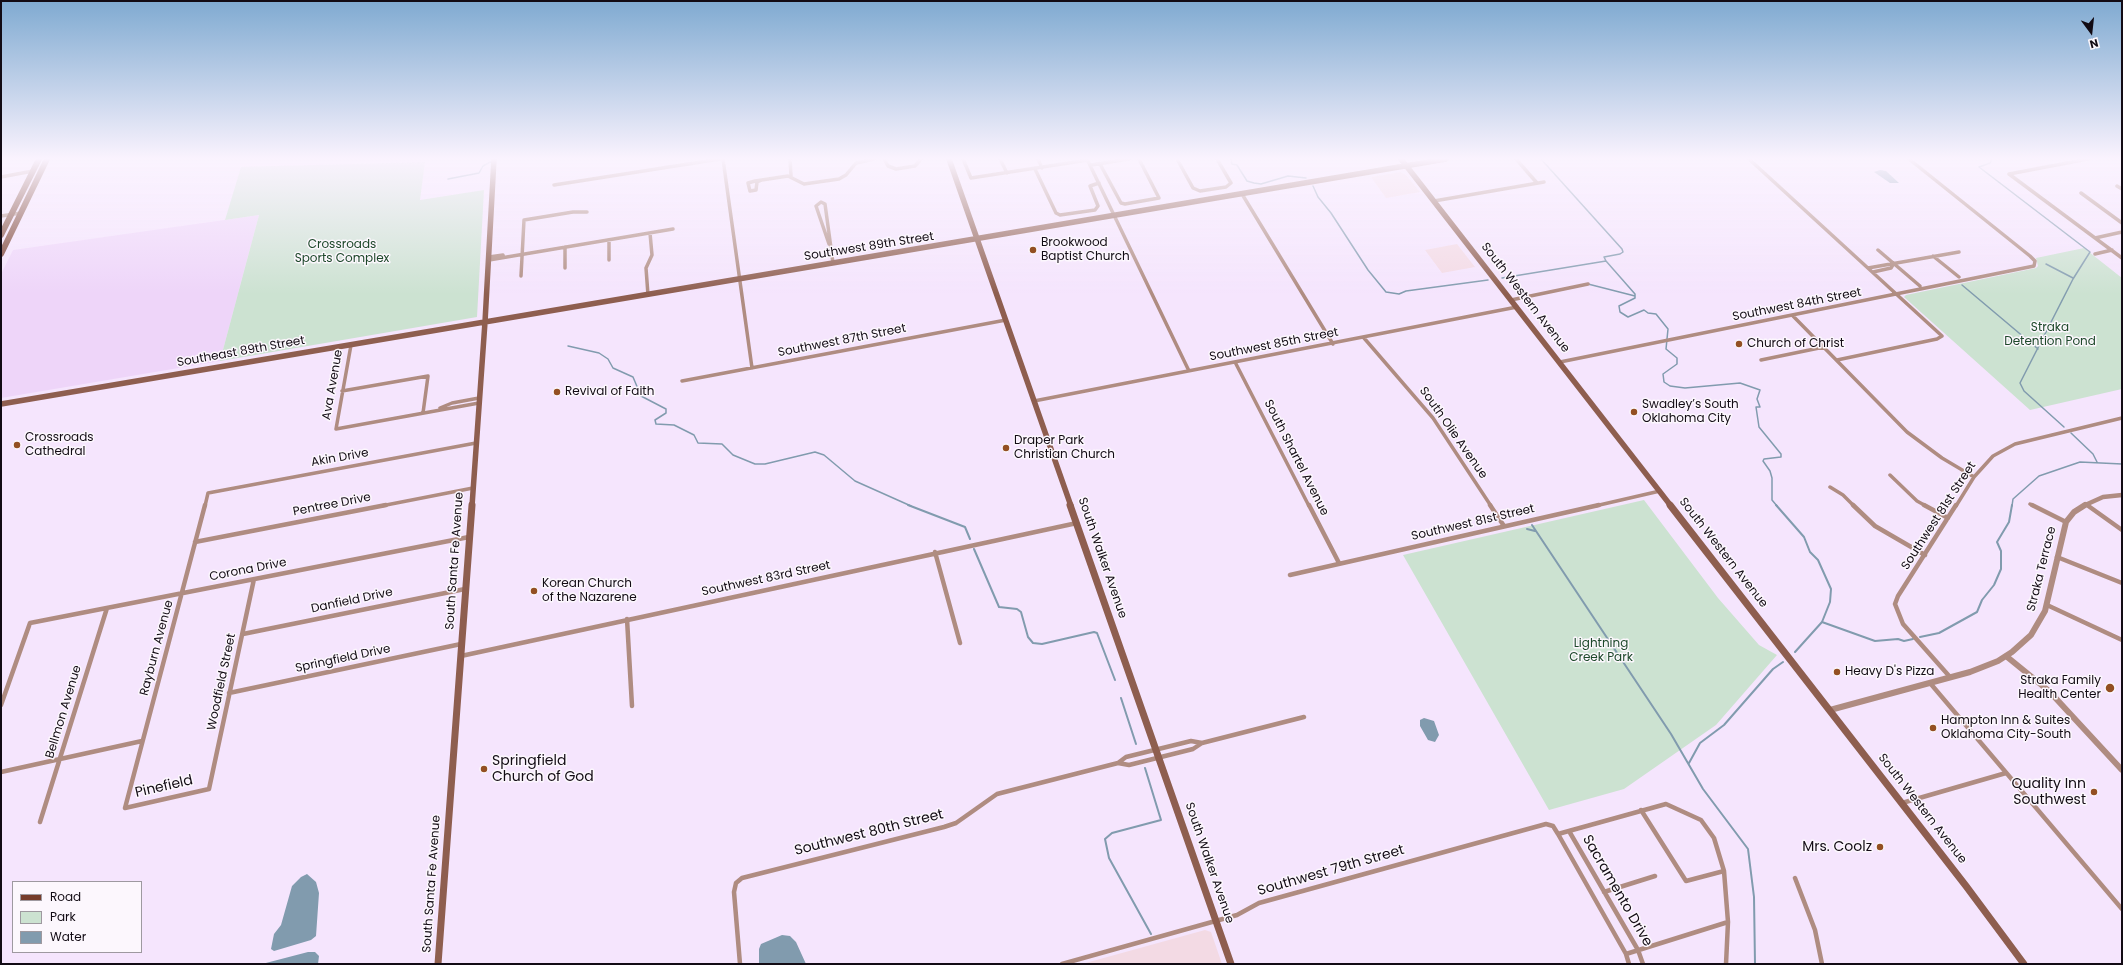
<!DOCTYPE html>
<meta charset="utf-8">
<style>
body{margin:0}
#map{position:relative;width:2123px;height:965px;overflow:hidden;background:#f5e5fd;font-family:Poppins,sans-serif}
canvas{display:block}
.frame{position:absolute;inset:0;border:2px solid #120b14;pointer-events:none}
.legend{position:absolute;left:12px;top:881px;width:130px;height:72px;box-sizing:border-box;background:#fcf7fd;border:1px solid #9e99a0;margin:0;padding:5px 7px;list-style:none;font-size:12px;color:#120b14}
.legend li{display:flex;align-items:center;gap:8px;height:20px}
.legend b{width:20px;border:1px solid #9e99a0}
.north{position:absolute;left:2071px;top:12px;width:40px;height:40px;-webkit-text-stroke:3px #fcf7fd;paint-order:stroke;rotate:165deg;font-size:11px;font-weight:700;line-height:16px;text-align:center;color:#120b14}
.north::after{content:'';display:block;margin:auto;width:14px;height:18px;background:#120b14;clip-path:polygon(50% 0,100% 100%,50% 72%,0 100%)}
</style>
<div id="map">
<canvas width="2123" height="965"></canvas>
<div class="frame"></div>
<ul class="legend">
<li><b style="height:5px;background:#763c2b"></b>Road</li>
<li><b style="height:11px;background:#cce2d1"></b>Park</li>
<li><b style="height:11px;background:#819bae"></b>Water</li>
</ul>
<div class="north">N</div>
</div>
<script>
const ctx = document.querySelector('canvas').getContext('2d');
ctx.lineJoin = 'round';
function fillPath(path, color) { ctx.fillStyle = color; ctx.fill(path, 'evenodd'); }
const toPath = rows => new Path2D(rows.map(r => 'M' + r).join(''));
function trace(path, color, width, dash) { ctx.strokeStyle = color; ctx.lineWidth = width; ctx.lineCap = dash ? 'butt' : 'round'; ctx.setLineDash(dash || []); ctx.stroke(path); }
function write(font, color, halo, rows, align = 'center') {
  ctx.font = font + ' Poppins,sans-serif'; ctx.lineWidth = 3; ctx.setLineDash([]); ctx.textBaseline = 'middle'; ctx.strokeStyle = halo; ctx.fillStyle = color; for (const [text, x, y, turn = 0] of rows) {
    ctx.save(); ctx.translate(x, y); ctx.rotate((+turn || 0) * Math.PI / 180); ctx.textAlign = isNaN(turn) ? turn : align; if (halo) ctx.strokeText(text, 0, 0); ctx.fillText(text, 0, 0); ctx.restore();
  }
}
fillPath(toPath([
 [1401,172,1406,175,1420,192,1386,198,1371,177],
 [1457,244,1475,267,1442,273,1425,250],
 [1205,930,1211,932,1222,964,1082,964]
]), '#f3dae4');
fillPath(toPath([
 [259,215,220,361,1,398,1,274,13,250]
]), '#eed5f9');
fillPath(toPath([
 [425,162,420,200,484,190,477,317,220,361,259,215,225,220,241,167],
 [2084,248,2122,278,2122,389,2030,410,1904,297,1906,295,2036,268,2038,266,2036,258],
 [1644,500,1718,598,1759,645,1777,655,1716,725,1624,789,1549,810,1403,555]
]), '#cce2d1');
fillPath(toPath([
 [1880,170,1886,171,1899,183,1890,183,1874,172],
 [1424,718,1434,721,1439,735,1435,742,1428,740,1420,726,1420,720],
 [307,874,316,882,319,893,316,936,311,940,274,951,271,949,274,934,281,925,292,886,301,877],
 [782,935,790,936,796,942,806,964,759,964,759,949,761,944],
 [308,952,315,952,319,956,318,964,262,964]
]), '#819bae');
trace(toPath([
 [1231,159,1232,164,1237,165,1247,181,1254,183,1261,184,1288,176,1306,178],
 [1541,159,1622,249,1623,252,1620,254,1604,257,1606,261],
 [1992,159,1990,163,1979,167,2090,252,2073,279,2020,383,2024,391,2064,427],
 [448,179,479,173,483,166,492,161],
 [1313,186,1318,197,1331,213,1368,270,1386,292,1399,294,1406,291,1488,280],
 [2046,264,2073,278],
 [1502,278,1606,261,1635,294,1635,298,1619,306,1620,312,1628,317,1644,310,1648,313,1656,314,1668,329,1666,349,1677,358,1677,364,1663,374,1664,382,1670,386,1685,388,1740,383,1760,390,1757,399,1760,407,1756,407,1759,427,1781,454,1781,457,1764,459,1763,461,1770,471,1772,478,1772,500,1777,506],
 [1588,284,1635,296],
 [1962,285,2038,349],
 [568,346,599,353,608,359,613,368,633,377,641,396,666,409,666,413,655,420,656,424,674,425,694,435,698,443,722,444,733,455,755,464,765,464,815,452,824,455,855,481,911,506],
 [2071,433,2093,454,2097,462],
 [2012,506,2013,499,2039,476,2080,462,2122,464]
]), '#819bae', 1.5);
trace(toPath([
 [908,505,965,527,970,539],
 [1776,505,1804,537,1810,552,1818,560,1831,589,1830,602,1822,622,1795,652],
 [1532,525,1671,734,1703,789,1748,849,1754,897,1755,964],
 [1527,529,1535,531],
 [974,549,999,607,1017,609,1021,612,1028,637,1033,643,1042,644,1094,632,1097,633,1115,680],
 [1822,622,1875,641,1898,639,1904,641,1913,639],
 [1920,637,1939,633,1977,612,1982,600,1994,585,2001,569,2001,551,1997,542,2009,522,2012,505],
 [1121,698,1136,744],
 [1689,763,1700,743,1724,725,1773,669,1783,662],
 [1145,768,1161,820,1112,833,1105,839,1109,858,1151,934]
]), '#819bae', 2);
trace(toPath([
 [723,159,752,368],
 [790,159,791,176],
 [884,159,888,166,896,169,915,166,921,159],
 [963,159,971,178,1088,160],
 [1000,159,1007,173],
 [1038,159,1042,168],
 [1087,159,1189,371],
 [1177,159,1193,188,1200,191,1226,187,1231,183,1217,159],
 [1516,159,1537,183],
 [1749,159,1942,336,1937,339,1837,360],
 [1100,164,1121,203,1125,204,1159,198,1139,159],
 [1091,165,1129,159],
 [1035,169,1056,213,1060,215,1095,210,1098,206,1090,186,1099,183],
 [2009,174,2122,258],
 [2009,174,2088,159],
 [1,177,33,171],
 [762,180,757,182,756,190,750,191,748,183,755,181,788,176,804,184,839,179,846,175,856,163,874,159],
 [554,185,720,159],
 [2117,186,2122,189],
 [2081,193,2122,223],
 [1242,194,1333,344],
 [1434,201,1544,182],
 [1,216,21,213],
 [2095,238,2122,232],
 [609,240,609,260],
 [829,244,816,206,821,202,825,204,833,263],
 [565,247,565,268],
 [1878,250,1920,286],
 [2095,254,2112,250],
 [1933,256,1959,277],
 [489,257,503,255],
 [489,260,673,229],
 [1868,268,1959,252],
 [1873,272,1891,268,1894,263],
 [521,276,524,220,573,212,587,212],
 [648,295,646,268,652,255,650,233],
 [1511,300,1588,284],
 [1793,316,1907,432,1942,458,1974,477],
 [1364,338,1433,418,1491,506],
 [351,345,336,429,479,403],
 [1761,360,1824,347],
 [1235,362,1309,506],
 [1560,362,2034,266,2035,261,2030,256,1909,159],
 [682,381,1006,320],
 [342,391,428,376,423,413],
 [1034,401,1517,307],
 [440,408,452,403,479,398],
 [1890,475,1917,501,1926,506],
 [1830,487,1843,495,1854,506],
 [2030,504,2034,506],
 [2086,504,2089,506],
 [205,506,208,493,476,443],
 [381,506,473,488],
 [1595,506,1660,491],
 [1956,506,1974,477,1993,456,2015,444,2122,418]
]), '#af8c81', 3.5);
trace(toPath([
 [205,505,125,808,209,789,254,579],
 [1309,505,1339,563],
 [1490,505,1504,526],
 [1853,505,1875,526,1925,555],
 [1924,505,1948,518],
 [2032,505,2066,522],
 [2087,505,2122,530],
 [195,542,386,505],
 [935,552,960,643],
 [2057,557,2122,583],
 [1290,575,1599,505],
 [2047,605,2122,640],
 [627,619,632,706],
 [243,634,465,589],
 [461,656,1077,523],
 [1950,677,1903,624,1895,604,1898,596,1956,505],
 [1930,683,2122,909],
 [229,693,461,644],
 [1,705,30,623,469,537],
 [1118,763,1126,757,1191,741,1202,743,1304,717],
 [1,772,142,741],
 [1902,803,2006,773],
 [1641,810,1686,881,1724,871],
 [40,822,107,608],
 [1569,831,1638,950,1643,964],
 [1558,834,1666,804,1701,820,1714,838,1724,871,1728,922,1726,964],
 [1795,878,1815,930,1822,964],
 [1604,892,1655,876],
 [1626,954,1728,922],
 [740,964,734,892,736,883,742,878,944,827,956,823,997,794,1118,763,1129,765,1193,749,1202,743],
 [1062,964,1237,915,1259,903,1546,824,1553,826,1558,834,1626,954,1629,964]
]), '#af8c81', 4.5);
trace(toPath([
 [2083,506,2103,497,2122,495]
]), '#af8c81', 4.5);
trace(toPath([
 [2006,656,2049,691,2122,770],
 [1830,710,1970,672,1998,661,2012,652,2031,635,2045,611,2066,522,2074,512,2085,505]
]), '#af8c81', 6);
trace(toPath([
 [949,159,1071,506],
 [1401,159,1671,506],
 [1,404,1446,159],
 [472,506,485,322,494,159]
]), '#8e5e4f', 5.5);
trace(toPath([
 [1070,505,1231,964],
 [1670,505,1966,886,2024,964],
 [438,964,472,505]
]), '#8e5e4f', 7);
trace(toPath([
 [1,235,39,159],
 [1,254,47,159]
]), '#763c2b', 6);
const sky = ctx.createLinearGradient(0, 0, 0, 294);
sky.addColorStop(0, '#7faad1');
sky.addColorStop(0.54, '#faf3fe');
sky.addColorStop(1, '#faf3fe00');
ctx.fillStyle = sky;
ctx.fillRect(0, 0, 2123, 294);
for (const [x, y, r, color] of [
 [1033,250,4,"#934f22"],
 [1739,344,4,"#934f22"],
 [557,392,4,"#934f22"],
 [1634,412,4,"#934f22"],
 [17,445,4,"#934f22"],
 [1006,448,4,"#934f22"],
 [534,591,4,"#934f22"],
 [1837,672,4,"#934f22"],
 [2110,688,5,"#934f22"],
 [1933,728,4,"#934f22"],
 [484,769,4,"#934f22"],
 [2094,792,4,"#934f22"],
 [1880,847,4,"#934f22"]
]) { const dot = new Path2D(); dot.arc(x, y, r, 0, 2 * Math.PI); ctx.fillStyle = color; ctx.fill(dot); trace(dot, '#fcf7fd', 1.5); }
write('12px', '#120b14', '#fcf7fd', [
 ["Brookwood",1041,243],
 ["Baptist Church",1041,257],
 ["Church of Christ",1747,344],
 ["Revival of Faith",565,392],
 ["Swadley’s South",1642,405],
 ["Oklahoma City",1642,419],
 ["Crossroads",25,438],
 ["Cathedral",25,452],
 ["Draper Park",1014,441],
 ["Christian Church",1014,455],
 ["Korean Church",542,584],
 ["of the Nazarene",542,598],
 ["Heavy D's Pizza",1845,672],
 ["Straka Family",2101,681,"right"],
 ["Health Center",2101,695,"right"],
 ["Hampton Inn & Suites",1941,721],
 ["Oklahoma City-South",1941,735]
], 'left');
write('12px', '#1d482a', '#fcf7fd', [
 ["Crossroads",342,245],
 ["Sports Complex",342,259],
 ["Straka",2050,328],
 ["Detention Pond",2050,342],
 ["Lightning",1601,644],
 ["Creek Park",1601,658]
]);
write('12px', '#120b14', '#fcf7fd', [
 ["Southwest 89th Street",869,247,-9],
 ["South Western Avenue",1525,298,52],
 ["Southwest 84th Street",1797,305,-11],
 ["Southwest 87th Street",842,341,-11],
 ["Southwest 85th Street",1274,345,-11],
 ["Southeast 89th Street",241,352,-10],
 ["Ava Avenue",333,385,-80],
 ["South Olie Avenue",1453,433,55],
 ["Akin Drive",340,458,-10],
 ["South Shartel Avenue",1296,458,63],
 ["Pentree Drive",332,505,-11],
 ["Southwest 81st Street",1939,516,-57],
 ["Southwest 81st Street",1473,523,-13],
 ["South Western Avenue",1723,553,52],
 ["South Walker Avenue",1102,558,71],
 ["South Santa Fe Avenue",455,561,-86],
 ["Straka Terrace",2042,569,-76],
 ["Corona Drive",248,570,-11],
 ["Southwest 83rd Street",766,579,-12],
 ["Danfield Drive",352,601,-12],
 ["Rayburn Avenue",157,648,-75],
 ["Springfield Drive",343,659,-12],
 ["Woodfield Street",222,682,-78],
 ["Bellmon Avenue",64,712,-73],
 ["South Western Avenue",1922,809,52],
 ["South Walker Avenue",1209,863,71],
 ["South Santa Fe Avenue",432,884,-86]
]);
write('14px', '#120b14', '#fcf7fd', [
 ["Springfield",492,761,"left"],
 ["Church of God",492,777,"left"],
 ["Quality Inn",2086,784],
 ["Southwest",2086,800],
 ["Mrs. Coolz",1872,847]
], 'right');
write('14px', '#120b14', '#fcf7fd', [
 ["Pinefield",164,787,-13],
 ["Southwest 80th Street",869,833,-14],
 ["Southwest 79th Street",1331,871,-16],
 ["Sacramento Drive",1617,891,60]
]);
</script>
